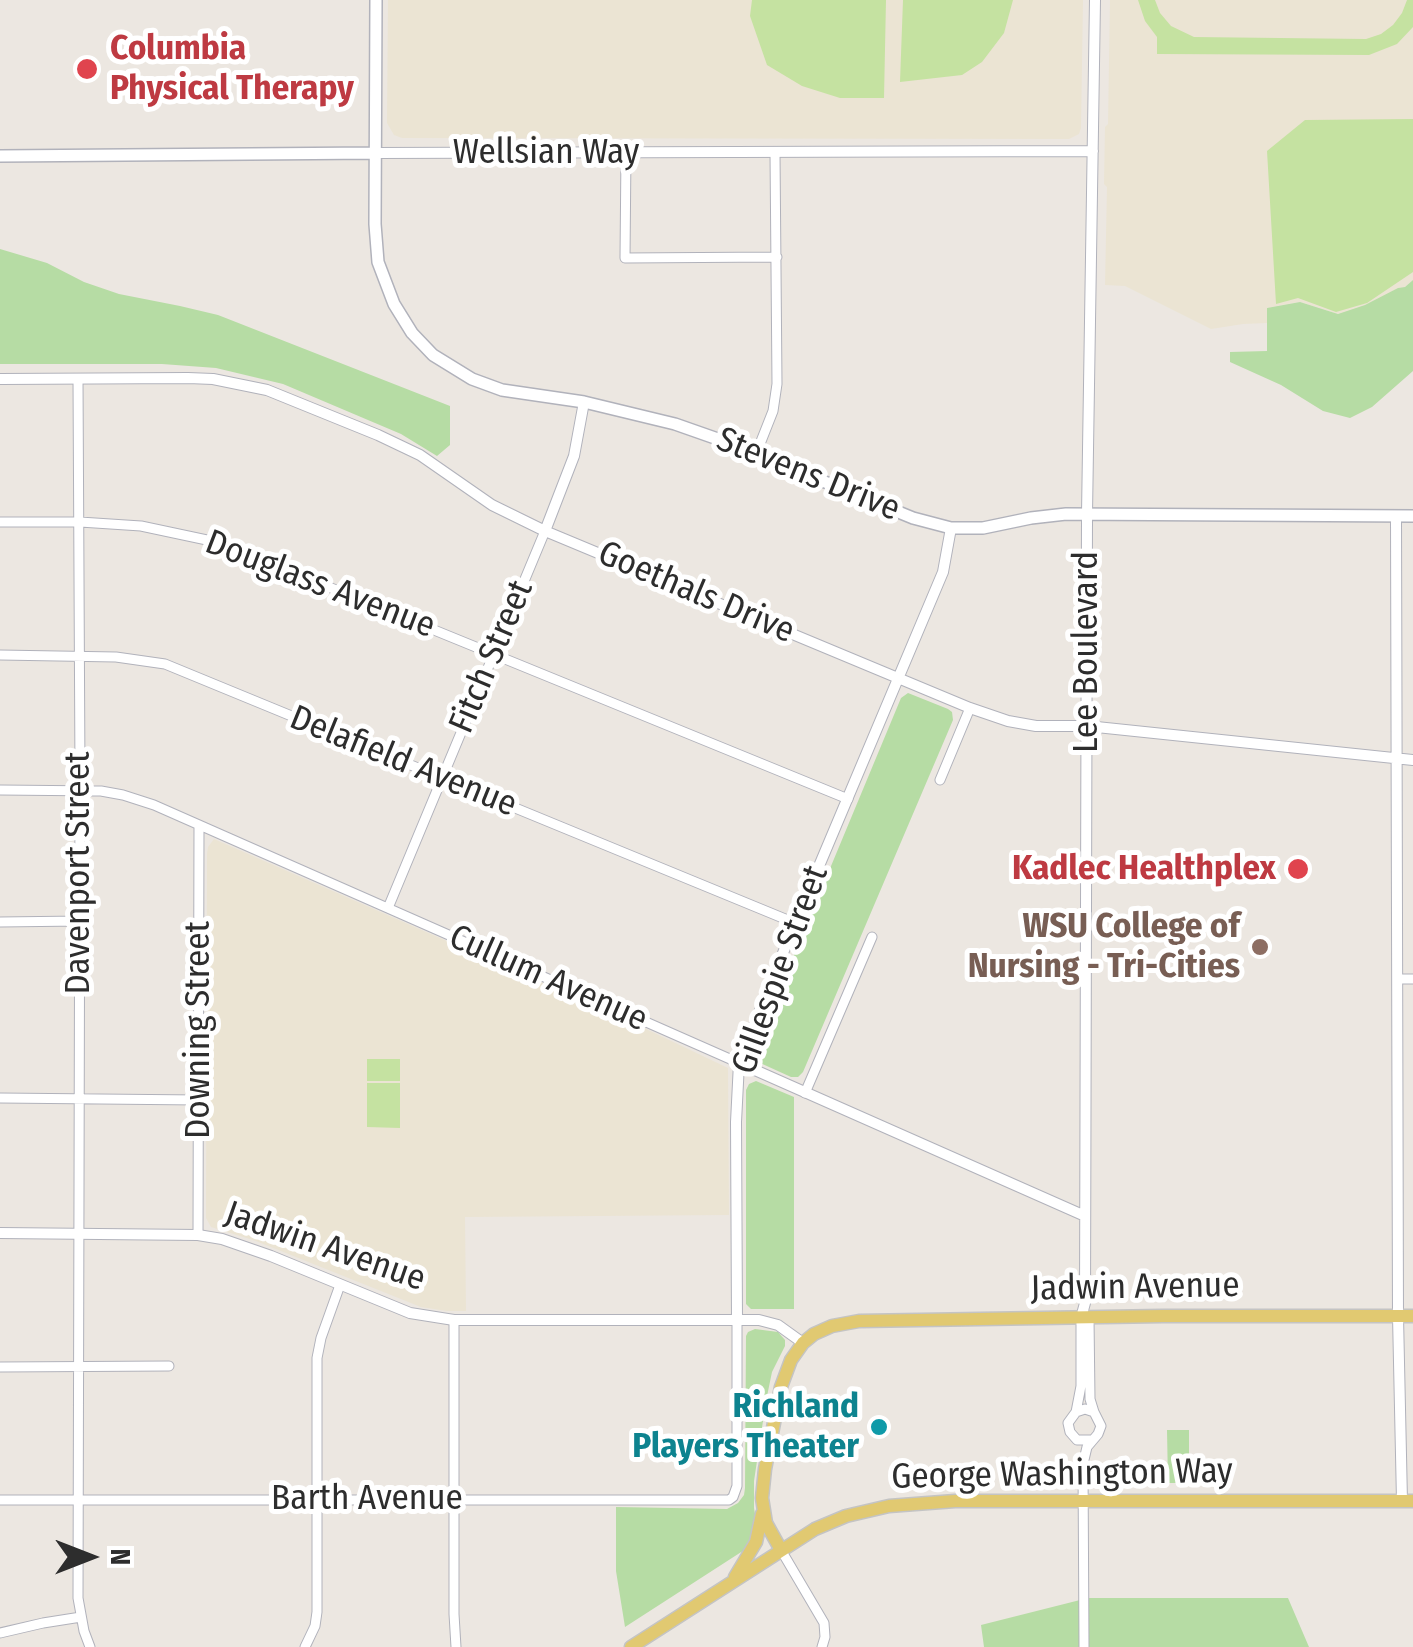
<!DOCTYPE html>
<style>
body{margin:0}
#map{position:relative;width:1413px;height:1647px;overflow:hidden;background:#ece7e1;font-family:"Fira Sans Condensed",sans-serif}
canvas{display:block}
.north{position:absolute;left:40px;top:1507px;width:100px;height:100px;-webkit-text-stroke:8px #fff;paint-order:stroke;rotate:90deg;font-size:28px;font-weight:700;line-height:40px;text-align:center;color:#2d2d2d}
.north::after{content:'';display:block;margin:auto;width:35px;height:45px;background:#2d2d2d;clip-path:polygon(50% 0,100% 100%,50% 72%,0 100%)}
</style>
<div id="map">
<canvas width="1413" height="1647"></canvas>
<div class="north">N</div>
</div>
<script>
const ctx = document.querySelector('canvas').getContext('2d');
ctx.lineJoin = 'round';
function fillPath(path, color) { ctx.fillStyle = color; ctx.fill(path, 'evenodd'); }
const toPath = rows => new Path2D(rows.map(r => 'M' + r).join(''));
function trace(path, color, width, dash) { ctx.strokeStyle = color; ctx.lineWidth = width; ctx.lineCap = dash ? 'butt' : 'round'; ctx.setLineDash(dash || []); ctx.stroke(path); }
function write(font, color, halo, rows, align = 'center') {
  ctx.font = font + ' "Fira Sans Condensed",sans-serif'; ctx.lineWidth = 10; ctx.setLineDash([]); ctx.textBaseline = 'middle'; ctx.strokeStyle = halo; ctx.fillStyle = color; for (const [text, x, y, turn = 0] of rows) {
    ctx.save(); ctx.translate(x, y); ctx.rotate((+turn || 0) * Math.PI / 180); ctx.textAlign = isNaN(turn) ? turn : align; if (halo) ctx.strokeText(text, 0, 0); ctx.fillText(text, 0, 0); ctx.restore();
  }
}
fillPath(toPath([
 [388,0,1083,0,1081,128,1079,134,1069,139,402,138,394,135,387,123],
 [1110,0,1413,0,1413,280,1405,287,1398,288,1380,299,1348,312,1338,314,1300,302,1267,308,1267,323,1243,324,1211,329,1125,286,1105,285,1107,187,1104,184,1105,127,1108,124],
 [214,839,627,1020,728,1068,729,1215,465,1217,466,1311,447,1311,421,1307,256,1241,211,1227,206,1218,207,854,208,847]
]), '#ebe4d3');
fillPath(toPath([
 [0,249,47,263,84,282,119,294,180,306,218,315,450,406,450,445,437,456,401,434,283,384,216,368,162,364,0,364],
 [1413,280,1413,371,1372,407,1350,418,1323,411,1281,385,1230,362,1230,352,1267,351,1267,308,1300,302,1338,314,1365,305,1398,288,1405,287],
 [908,693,948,709,952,712,953,720,803,1072,798,1077,791,1077,758,1062,754,1051,901,698],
 [756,1081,794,1097,794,1309,751,1309,746,1304,746,1090,749,1084],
 [755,1329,778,1332,785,1340,785,1346,772,1372,766,1401,754,1481,754,1508,757,1526,749,1547,625,1627,616,1571,616,1507,727,1509,738,1503,744,1495,745,1488,746,1336,748,1332],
 [1167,1430,1189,1430,1189,1483,1168,1483],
 [1088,1598,1288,1598,1309,1647,984,1647,981,1625]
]), '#b6dca4');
fillPath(toPath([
 [752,0,886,0,884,98,840,98,802,86,767,65,750,16],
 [903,0,1013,0,1004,33,982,62,962,75,900,82],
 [1138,0,1155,0,1160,13,1171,26,1194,37,1366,39,1381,34,1393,25,1402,13,1407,0,1413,0,1413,27,1397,44,1369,55,1157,54,1157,37,1145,21],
 [1413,119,1413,272,1367,303,1336,312,1298,298,1276,304,1267,151,1305,120],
 [367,1059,400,1059,400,1081,367,1081],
 [367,1083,400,1083,400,1128,367,1127]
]), '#c5e2a1');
const minor = toPath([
 [626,152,625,258,777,257],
 [78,379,80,776,78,1598,84,1631,90,1647],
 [756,454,773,411,777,384,775,153],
 [0,522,80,522,141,526,221,543,848,799],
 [0,655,116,657,165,664,795,923],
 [940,780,970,708],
 [0,790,101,791,123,795,154,805,739,1063],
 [388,908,545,531],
 [0,922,80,921],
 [1399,979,1413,979],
 [805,1093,872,937],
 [0,1098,199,1100],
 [198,1235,199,825],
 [1089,1318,1090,1399,1094,1412],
 [454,1320,454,1614,456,1647],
 [0,1367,169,1366],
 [1076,1412,1081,1386,1081,1318],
 [0,1500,729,1500,733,1497,737,1486,737,1320],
 [781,1550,824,1623,825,1637,822,1647],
 [0,1633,43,1623,81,1617],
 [305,1647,315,1626,317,1612,317,1358,321,1338,340,1285],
 [1084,1647,1083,1464,1087,1447,1098,1434,1101,1426,1094,1412,1085,1409,1076,1412,1068,1423,1070,1432,1077,1440,1092,1440]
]);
const tertiary = toPath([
 [375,153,1093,151],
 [0,379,188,378,213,379,267,390,378,435,420,455,492,505,545,531,970,708,1008,721,1036,726,1087,726,1413,760],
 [1396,516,1398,1316,1402,1501],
 [545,531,574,456,584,402],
 [739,1063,1085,1216],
 [0,1233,198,1235,222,1239,271,1256,410,1313,454,1320,759,1320,778,1325,803,1343],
 [1081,1318,1085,1303,1087,514,1095,0],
 [737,1320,736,1122,739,1063,795,923,943,572,951,528]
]);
const secondary = toPath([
 [376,0,375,224,378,262,394,304,412,333,433,355,472,379,502,390,584,402,675,424,732,444,913,518,951,528,983,528,1031,518,1066,514,1413,516],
 [0,156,375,153]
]);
const primary = toPath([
 [781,1550,766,1523,762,1498,765,1469,781,1387,791,1360,803,1343,814,1334,832,1326,859,1321,1163,1316,1413,1316],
 [735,1577,756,1542,762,1514],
 [631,1647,815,1529,846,1516,889,1506,955,1501,1413,1501]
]);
trace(minor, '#b1b2bb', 11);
trace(tertiary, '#b1b2bb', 12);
trace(secondary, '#b1b2bb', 14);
trace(primary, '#c4c4c4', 15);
trace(minor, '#fff', 9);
trace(tertiary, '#fff', 10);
trace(secondary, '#fff', 11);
trace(primary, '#e1c971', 12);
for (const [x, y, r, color] of [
 [87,69,12,"#e0444e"],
 [1298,869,12,"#e0444e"],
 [1260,947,10,"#8d6e63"],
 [879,1427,10,"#0f9aa8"]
]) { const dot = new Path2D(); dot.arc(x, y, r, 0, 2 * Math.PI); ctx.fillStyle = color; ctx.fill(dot); trace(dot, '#fff', 4); }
write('bold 35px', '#be3a42', '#fff', [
 ["Columbia",110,49],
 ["Physical Therapy",110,89],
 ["Kadlec Healthplex",1276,869,"right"]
], 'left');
write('35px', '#2d2d2d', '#fff', [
 ["Wellsian Way",546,153],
 ["Stevens Drive",808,475,22],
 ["Douglass Avenue",320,585,21],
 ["Goethals Drive",696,593,23],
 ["Lee Boulevard",1087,652,-90],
 ["Fitch Street",492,657,-67],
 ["Delafield Avenue",403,762,22],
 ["Davenport Street",79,873,-90],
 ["Gillespie Street",781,970,-70],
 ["Cullum Avenue",548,979,24],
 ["Downing Street",199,1030,-90],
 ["Jadwin Avenue",325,1247,19],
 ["Jadwin Avenue",1135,1288,-1],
 ["George Washington Way",1062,1475,-1],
 ["Barth Avenue",367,1499]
]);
write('bold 35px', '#785e54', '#fff', [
 ["WSU College of",1240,927],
 ["Nursing - Tri-Cities",1240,967]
], 'right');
write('bold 35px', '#0d838f', '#fff', [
 ["Richland",859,1407],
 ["Players Theater",859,1447]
], 'right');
</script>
